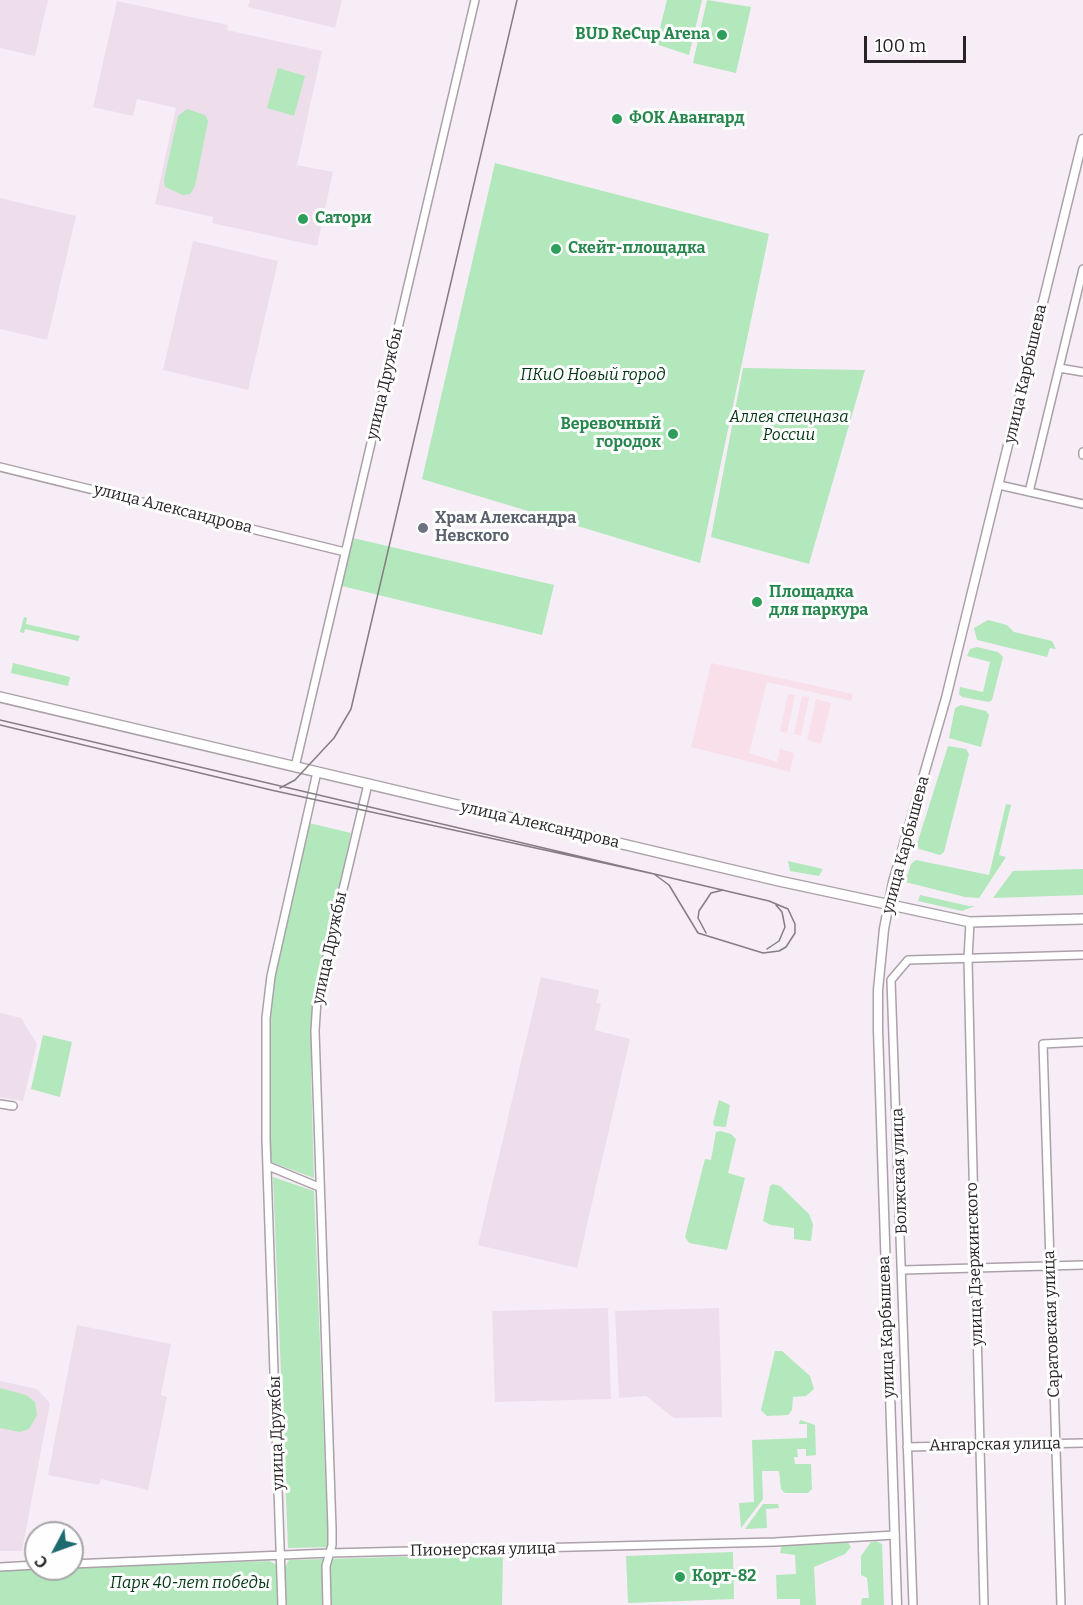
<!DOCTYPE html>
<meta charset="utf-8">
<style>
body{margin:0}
#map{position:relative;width:1083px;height:1605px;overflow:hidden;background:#f7edf6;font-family:Bitter,serif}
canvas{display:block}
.north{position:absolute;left:24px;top:1521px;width:60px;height:60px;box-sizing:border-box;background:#fefefe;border:2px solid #a8a6a8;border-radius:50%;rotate:229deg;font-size:16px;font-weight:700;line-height:24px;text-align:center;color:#272327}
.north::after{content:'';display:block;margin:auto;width:21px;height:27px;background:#1d6a6f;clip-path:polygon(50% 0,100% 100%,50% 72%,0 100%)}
.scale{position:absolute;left:864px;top:36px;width:102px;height:27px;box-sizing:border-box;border:3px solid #272327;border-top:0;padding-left:8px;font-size:18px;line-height:21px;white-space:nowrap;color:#272327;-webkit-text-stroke:4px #fefefe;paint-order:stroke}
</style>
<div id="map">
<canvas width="1083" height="1605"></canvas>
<div class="north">С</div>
<div class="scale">100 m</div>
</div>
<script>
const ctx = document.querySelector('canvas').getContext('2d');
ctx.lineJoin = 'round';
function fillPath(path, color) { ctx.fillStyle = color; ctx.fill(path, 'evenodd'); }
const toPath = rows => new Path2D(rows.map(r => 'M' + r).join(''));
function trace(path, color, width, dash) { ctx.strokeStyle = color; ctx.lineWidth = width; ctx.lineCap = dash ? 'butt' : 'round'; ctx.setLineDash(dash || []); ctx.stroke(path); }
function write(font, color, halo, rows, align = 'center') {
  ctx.font = font + ' Bitter,serif'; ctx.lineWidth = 6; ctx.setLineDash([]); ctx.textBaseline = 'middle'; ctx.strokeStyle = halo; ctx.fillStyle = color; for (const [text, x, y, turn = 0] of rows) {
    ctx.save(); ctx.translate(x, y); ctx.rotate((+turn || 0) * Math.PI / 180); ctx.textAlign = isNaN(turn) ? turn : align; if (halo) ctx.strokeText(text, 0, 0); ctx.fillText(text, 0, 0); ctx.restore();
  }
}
fillPath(toPath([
 [711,663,853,694,851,701,767,682,749,753,777,762,780,749,794,753,790,772,691,747],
 [788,694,795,695,787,733,780,731],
 [802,696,809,697,801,736,794,734],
 [816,699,831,703,821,744,807,740]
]), '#f8dfe9');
fillPath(toPath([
 [0,0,48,0,35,56,0,48],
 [250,0,342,0,335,28,248,7],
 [117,1,228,25,227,30,322,51,297,165,333,172,317,246,212,223,213,217,155,204,176,108,137,99,133,116,93,107],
 [0,198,76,216,47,340,0,329],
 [193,241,278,261,248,390,163,370],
 [541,977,599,990,596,1003,601,1004,595,1030,630,1039,577,1268,478,1245],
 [0,1013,21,1018,37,1044,23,1101,0,1097],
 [608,1308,611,1399,495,1402,492,1311],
 [719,1308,722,1417,674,1418,646,1396,619,1398,615,1311],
 [77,1325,171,1344,161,1395,167,1397,148,1490,101,1479,99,1485,48,1475],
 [0,1381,37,1389,50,1403,22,1551,0,1551]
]), '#eedeec');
fillPath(toPath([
 [667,0,702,0,689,55,656,44],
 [707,0,751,7,736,73,693,63],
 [278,68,305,76,294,116,267,108],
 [187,109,205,115,208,121,195,186,190,194,183,195,165,187,164,180,178,116],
 [495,163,769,234,700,563,422,479],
 [743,368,865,370,809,564,711,537],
 [353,538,554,585,542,635,342,586],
 [24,617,27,618,26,624,80,636,78,641,25,629,24,633,20,632],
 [988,620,1007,625,1014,632,1052,641,1056,649,1050,648,1047,657,977,640,974,628],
 [977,647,998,652,1003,657,992,700,989,702,962,697,959,694,960,687,983,692,990,662,967,656,970,649],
 [13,663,70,677,68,686,11,673],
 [961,705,986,711,989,715,981,747,949,738,955,708],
 [948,746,966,749,969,754,944,852,940,855,919,849,917,844],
 [1006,804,1011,805,999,855,1006,857,979,898,965,897,905,882,911,864,916,860,989,875],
 [309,823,351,833,314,999,311,1075,314,1178,271,1162,268,1061,269,1018,275,976],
 [788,861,823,869,819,876,790,871],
 [1083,869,1083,895,993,898,1013,871],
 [920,895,969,906,975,906,962,911,918,901],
 [43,1035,72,1042,60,1097,31,1089],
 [719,1100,730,1105,726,1127,714,1126,713,1123],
 [720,1131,731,1134,736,1139,728,1173,745,1178,727,1250,689,1243,685,1237,705,1159,711,1160,716,1132],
 [273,1177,314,1191,328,1547,288,1548],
 [773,1184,780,1186,809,1214,813,1224,811,1241,794,1239,794,1228,771,1225,763,1221,770,1186],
 [775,1351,782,1351,810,1376,814,1389,806,1396,793,1397,792,1410,788,1415,767,1416,761,1410],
 [0,1388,26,1395,35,1402,37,1415,29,1429,20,1432,0,1428],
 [800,1420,815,1425,816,1455,806,1456,806,1449,797,1449,798,1457,794,1457,795,1464,811,1464,812,1489,808,1493,785,1493,781,1489,779,1471,762,1471,763,1499,741,1528,739,1503,754,1502,752,1440,807,1438,807,1424,799,1424],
 [763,1504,778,1504,779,1508,766,1509,767,1528,745,1529],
 [847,1541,851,1547,845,1554,814,1567,816,1605,800,1605,800,1599,777,1599,776,1575,796,1574,795,1555,780,1553,782,1544],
 [876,1541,882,1544,884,1605,861,1605,862,1598,869,1598,867,1578,861,1575,861,1556,871,1542],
 [733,1552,734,1599,628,1603,626,1556],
 [503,1554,502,1605,286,1605,285,1567,289,1560],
 [269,1561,277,1565,279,1605,0,1605,0,1570]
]), '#b2e8bb');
const minor = toPath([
 [1083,269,1059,368,1083,372],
 [1083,452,1083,455],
 [0,467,345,552],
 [999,485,1083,504],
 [1029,492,1059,368],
 [295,767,475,0],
 [970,922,968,959,971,1091,984,1605],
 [0,1104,13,1106],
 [268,1166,319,1187],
 [903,1270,1083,1265],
 [907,1447,1083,1443],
 [72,1564,330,1553,775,1542,895,1535],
 [0,1567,36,1565],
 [282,1605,266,1139,266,1018,271,976,317,772],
 [327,1605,326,1566,332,1545,332,1529,315,1031,317,999,368,784],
 [913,1605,891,980,908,960,1083,955],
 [1061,1605,1043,1044,1083,1042]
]);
const tertiary = toPath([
 [897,1605,878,1030,878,990,884,929,893,882,946,698,1083,139]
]);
const secondary = toPath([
 [0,697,779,881,970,922,1083,919]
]);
trace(minor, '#aba1aa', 10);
trace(tertiary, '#aba1aa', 11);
trace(secondary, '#aba1aa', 12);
trace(minor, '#fff', 7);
trace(tertiary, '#fff', 8);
trace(secondary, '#fff', 9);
trace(toPath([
 [0,720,769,901,788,909,795,924,795,933,786,947,779,951,763,953,698,933,669,885,654,874,271,790,0,725],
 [280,788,295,780,334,738,351,709,517,0],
 [706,933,698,918,699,911,711,893,723,890],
 [767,949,779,941,785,927,782,912,776,905]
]), '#847d83', 1.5);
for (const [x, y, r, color] of [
 [722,35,6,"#2e9e5b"],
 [617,119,6,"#2e9e5b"],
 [303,219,6,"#2e9e5b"],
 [556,249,6,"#2e9e5b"],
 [673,434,6,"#2e9e5b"],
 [423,528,6,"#6b7280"],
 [757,602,6,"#2e9e5b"],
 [680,1577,6,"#2e9e5b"]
]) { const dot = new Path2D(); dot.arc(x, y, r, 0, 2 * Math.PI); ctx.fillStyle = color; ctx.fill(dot); trace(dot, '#fefefe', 2); }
write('bold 16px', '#27864d', '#fefefe', [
 ["BUD ReCup Arena",710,35,"right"],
 ["ФОК Авангард",629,119],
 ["Сатори",315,219],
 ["Скейт-площадка",568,249],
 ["Веревочный",661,425,"right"],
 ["городок",661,443,"right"],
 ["Площадка",769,593],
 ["для паркура",769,611],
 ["Корт-82",692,1577]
], 'left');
write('16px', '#272327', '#fefefe', [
 ["улица Карбышева",1026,374,-77],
 ["улица Дружбы",385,384,-77],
 ["улица Александрова",173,509,14],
 ["улица Александрова",540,825,13],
 ["улица Карбышева",906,845,-75],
 ["улица Дружбы",330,948,-78],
 ["Волжская улица",900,1171,-92],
 ["улица Дзержинского",975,1264,-92],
 ["Саратовская улица",1052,1324,-92],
 ["улица Карбышева",887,1327,-92],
 ["улица Дружбы",277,1433,-92],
 ["Ангарская улица",995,1445,-1],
 ["Пионерская улица",483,1550,-1]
]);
write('italic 16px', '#003713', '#fefefe', [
 ["ПКиО Новый город",593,376],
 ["Аллея спецназа",789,418],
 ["России",789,436],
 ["Парк 40-лет победы",190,1584]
]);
write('bold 16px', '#5b616d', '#fefefe', [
 ["Храм Александра",435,519],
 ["Невского",435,537]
], 'left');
</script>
